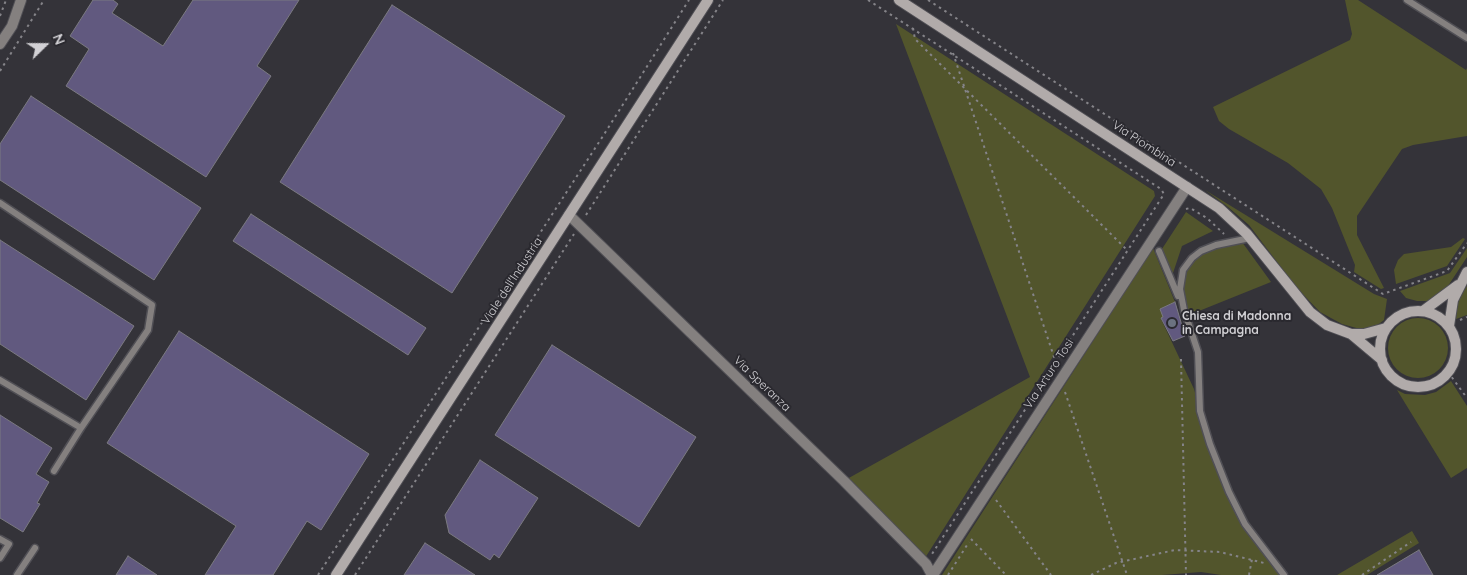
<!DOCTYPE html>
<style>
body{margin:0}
#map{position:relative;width:1467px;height:575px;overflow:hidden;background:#343339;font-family:Quicksand,sans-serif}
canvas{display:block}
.north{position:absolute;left:20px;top:20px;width:50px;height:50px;-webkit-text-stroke:4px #2a292f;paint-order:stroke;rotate:68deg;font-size:14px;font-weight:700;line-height:20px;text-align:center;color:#d2d1d5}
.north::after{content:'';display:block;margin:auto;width:18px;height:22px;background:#d2d1d5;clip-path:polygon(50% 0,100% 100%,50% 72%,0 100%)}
</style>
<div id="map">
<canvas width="1467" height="575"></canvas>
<div class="north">N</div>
</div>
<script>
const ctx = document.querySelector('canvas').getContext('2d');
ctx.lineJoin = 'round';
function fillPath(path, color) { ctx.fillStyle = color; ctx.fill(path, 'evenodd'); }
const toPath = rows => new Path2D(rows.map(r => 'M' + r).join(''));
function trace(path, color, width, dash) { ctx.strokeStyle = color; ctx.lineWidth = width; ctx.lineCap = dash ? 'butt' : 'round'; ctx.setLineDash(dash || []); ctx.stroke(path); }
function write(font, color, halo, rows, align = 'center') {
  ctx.font = font + ' Quicksand,sans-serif'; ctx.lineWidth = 4; ctx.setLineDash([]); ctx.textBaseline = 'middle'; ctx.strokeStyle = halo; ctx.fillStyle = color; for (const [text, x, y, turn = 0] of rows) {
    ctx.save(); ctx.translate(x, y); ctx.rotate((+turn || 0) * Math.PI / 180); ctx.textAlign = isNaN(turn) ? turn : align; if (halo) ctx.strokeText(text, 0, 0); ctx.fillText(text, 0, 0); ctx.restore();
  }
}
fillPath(toPath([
 [1345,0,1358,0,1466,70,1467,68,1467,136,1413,145,1402,149,1357,216,1357,235,1384,288,1381,289,1354,272,1355,265,1332,208,1321,189,1288,163,1229,129,1219,121,1213,107,1350,40,1352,34],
 [896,24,1154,191,1155,196,925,558,847,479,1030,377],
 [1205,190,1374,294,1387,299,1384,320,1376,326,1360,329,1342,324,1320,312,1296,287,1249,225,1228,207],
 [1186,212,1213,231,1182,246,1172,276,1160,252],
 [1463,238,1465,239,1447,266,1396,284,1394,270,1398,260,1404,254,1451,247],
 [1242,242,1271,282,1189,315,1183,292,1184,278,1186,271,1194,259,1206,250],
 [1153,248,1175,302,1160,309,1163,317,1161,319,1194,389,1210,444,1245,524,1284,575,1221,575,1201,572,1162,575,942,575],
 [1467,248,1467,257,1448,286,1438,296,1428,301,1417,301,1406,298,1400,291,1450,273],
 [1467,286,1467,315,1456,319,1457,302],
 '1388 348a30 30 0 1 1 60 0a30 30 0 1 1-60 0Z',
 [1451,381,1467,406,1467,468,1451,478,1397,390,1405,394,1425,395,1436,392],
 [1412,531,1419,543,1367,575,1337,575]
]), '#52552c');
const building = toPath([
 [93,0,113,0,118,4,112,13,163,46,193,0,299,0,257,66,271,76,206,177,66,86,89,49,70,36,93,0],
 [392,5,565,116,452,293,280,182,392,5],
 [31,96,201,208,154,280,0,180,0,144,31,96],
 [251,214,426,328,408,355,233,241,251,214],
 [0,240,134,326,86,400,0,344,0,240],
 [1175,302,1185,336,1173,341,1161,318,1163,317,1160,309,1175,302],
 [179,331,369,454,321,530,307,521,273,575,205,575,236,526,107,443,179,331],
 [552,345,696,437,639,527,495,435,552,345],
 [0,415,52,448,36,474,49,482,37,503,40,504,23,532,0,518,0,415],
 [480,460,538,498,499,558,494,554,490,560,449,533,445,515,480,460],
 [425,543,475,575,404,575,425,543],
 [1419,550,1433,575,1377,575,1419,550],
 [128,556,157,575,116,575,128,556]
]);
fillPath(building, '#61597f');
trace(building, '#7b7a81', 1);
const lane = toPath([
 [1407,0,1467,38],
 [0,203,152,305,148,330,81,428,54,471],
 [1250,238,1216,245,1201,251,1192,258,1183,270,1180,289,1184,310,1198,352,1200,411,1210,444,1229,492,1245,524,1284,575],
 [1159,251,1178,296],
 [0,380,81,428],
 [0,539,9,544,0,558],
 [17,575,35,548]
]);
const street = toPath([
 [0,44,12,26,21,0],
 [569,215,844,481,926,564,932,575],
 [933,575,1187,187]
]);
const secondary = toPath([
 [899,0,1219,208,1247,234,1310,312,1327,325,1351,334,1382,360],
 '1380 349a38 38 0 1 1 76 0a38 38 0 1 1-76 0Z',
 [1423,311,1458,285],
 [1449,326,1453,300,1467,272],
 [1351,334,1364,334,1386,328],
 [336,575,708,0]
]);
trace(lane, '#504f55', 9);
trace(street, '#504f55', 12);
trace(secondary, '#504f55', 12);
trace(toPath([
 [868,0,1161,189,1164,194,932,554],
 [928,0,1383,294,1447,271,1467,243],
 [0,16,6,0],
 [913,28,915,39,1127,250],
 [953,53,1057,366],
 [0,71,44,0],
 [1186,209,1190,208,1207,218,1224,234],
 [586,215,723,0],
 [1460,320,1467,317],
 [1181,359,1186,575],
 [1448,372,1467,398],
 [1065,392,1127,575],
 [996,500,1051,575],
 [971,539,1006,575],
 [318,575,603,136,689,0],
 [355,575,574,234],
 [948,575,969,542],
 [1091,575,1116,563,1175,550,1220,552,1264,563],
 [1249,575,1252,559],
 [1362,575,1411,542]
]), '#858489', 2, [2.5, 4]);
trace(lane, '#84807f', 6);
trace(street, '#84807f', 10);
trace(secondary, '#b1abaa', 10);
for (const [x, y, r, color] of [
 [1172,323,5,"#6b7280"]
]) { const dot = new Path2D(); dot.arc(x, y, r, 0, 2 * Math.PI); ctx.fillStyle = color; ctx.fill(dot); trace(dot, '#2a292f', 2); }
write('12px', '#d2d1d5', '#2a292f', [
 ["Via Piombina",1144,144,33],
 ["Viale dell'Industria",512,281,-57],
 ["Via Arturo Tosi",1049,374,-57],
 ["Via Speranza",762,384,44]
]);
write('bold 12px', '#d2d1d5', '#2a292f', [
 ["Chiesa di Madonna",1182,316],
 ["in Campagna",1182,330]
], 'left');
</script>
